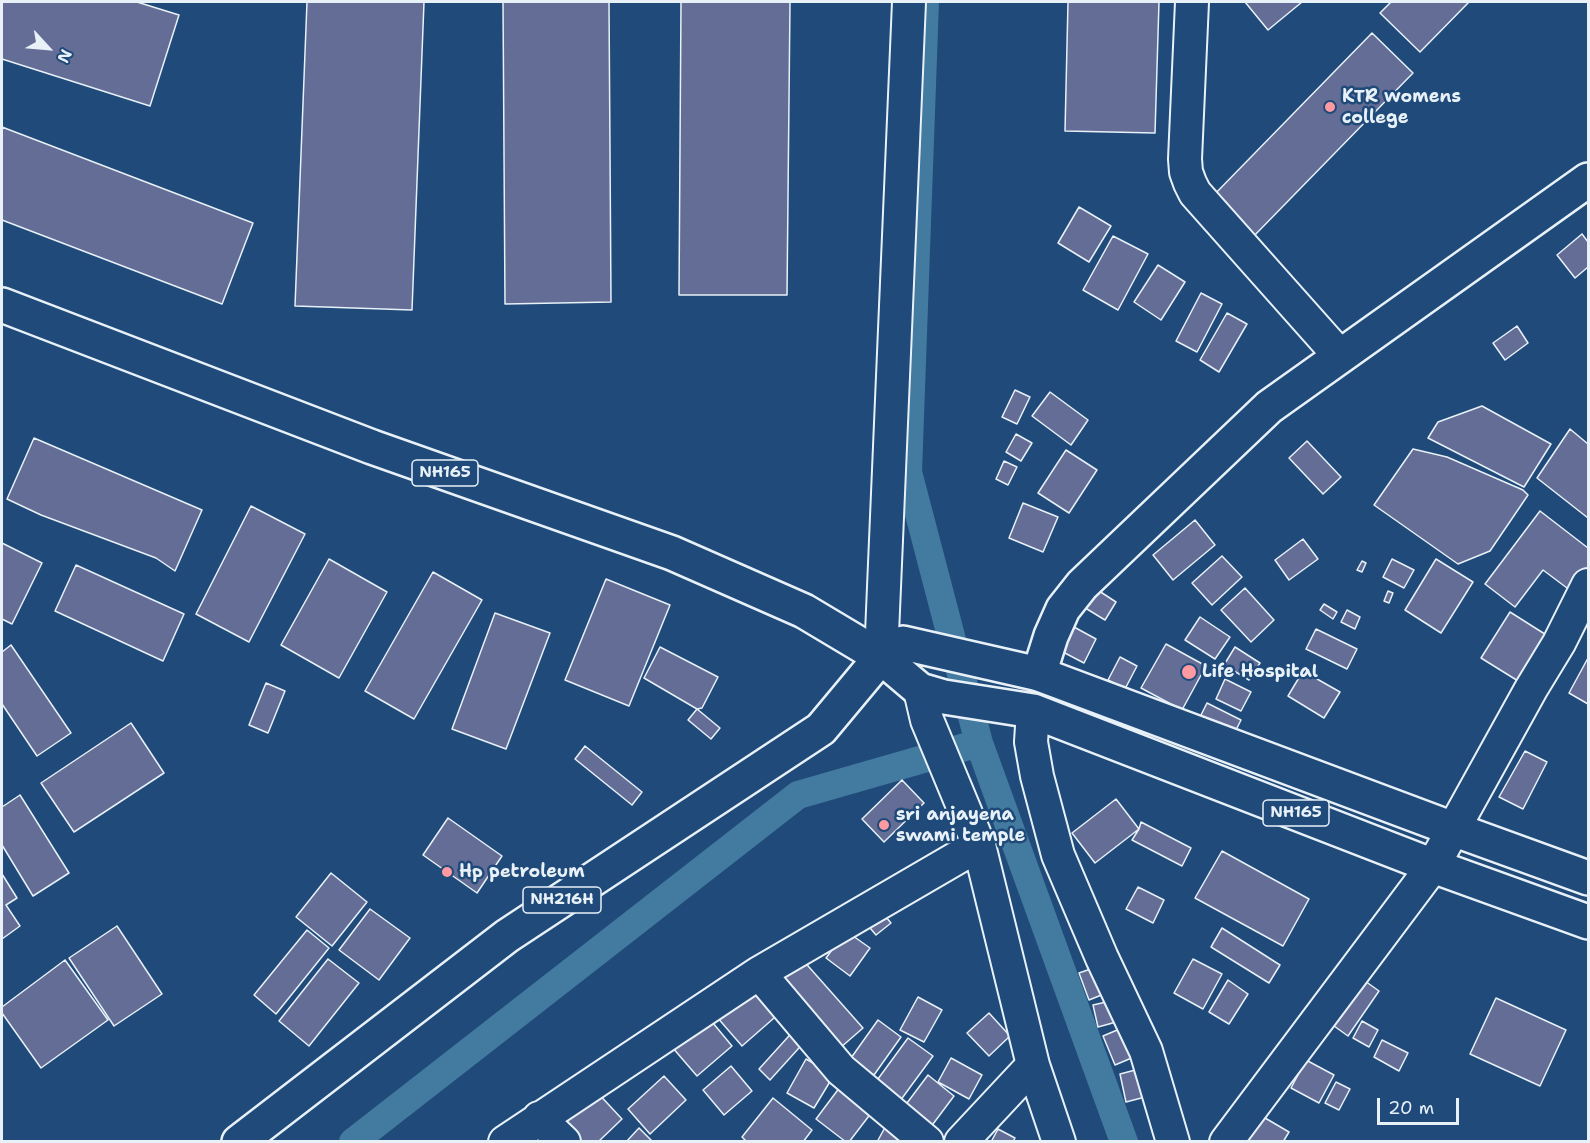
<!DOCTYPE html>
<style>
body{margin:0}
#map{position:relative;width:1590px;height:1143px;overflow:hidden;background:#1f4a7a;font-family:"Shantell Sans",sans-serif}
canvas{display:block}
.frame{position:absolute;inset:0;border:3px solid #e8f1f8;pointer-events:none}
.north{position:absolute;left:18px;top:18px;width:60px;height:60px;-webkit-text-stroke:4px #1f4a7a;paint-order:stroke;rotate:116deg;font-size:16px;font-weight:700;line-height:24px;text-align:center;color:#e8f1f8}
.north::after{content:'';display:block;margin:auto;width:21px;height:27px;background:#e8f1f8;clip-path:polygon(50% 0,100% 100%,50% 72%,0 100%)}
.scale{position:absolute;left:1377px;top:1098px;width:82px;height:27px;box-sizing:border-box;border:3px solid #e8f1f8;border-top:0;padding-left:8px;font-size:18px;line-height:21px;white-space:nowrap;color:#e8f1f8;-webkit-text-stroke:4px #1f4a7a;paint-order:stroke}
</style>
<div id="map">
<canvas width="1590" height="1143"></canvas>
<div class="frame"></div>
<div class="north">N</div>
<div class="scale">20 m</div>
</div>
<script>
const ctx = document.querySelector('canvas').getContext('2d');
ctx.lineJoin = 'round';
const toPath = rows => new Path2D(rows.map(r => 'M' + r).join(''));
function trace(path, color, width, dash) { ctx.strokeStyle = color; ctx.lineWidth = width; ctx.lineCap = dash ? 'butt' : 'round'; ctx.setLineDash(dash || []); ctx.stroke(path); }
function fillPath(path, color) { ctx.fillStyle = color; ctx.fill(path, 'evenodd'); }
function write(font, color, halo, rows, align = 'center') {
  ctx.font = font + ' "Shantell Sans",sans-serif'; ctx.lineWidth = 5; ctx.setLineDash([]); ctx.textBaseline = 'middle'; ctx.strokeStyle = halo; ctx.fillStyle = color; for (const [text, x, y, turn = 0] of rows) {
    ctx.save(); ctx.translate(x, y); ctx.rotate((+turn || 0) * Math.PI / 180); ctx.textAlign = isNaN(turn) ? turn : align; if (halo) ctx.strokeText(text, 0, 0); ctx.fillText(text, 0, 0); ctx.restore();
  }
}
trace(toPath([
 [925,2,908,472,979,743,1124,1142],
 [353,1142,798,795,979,743]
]), '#437a9f', 28);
const building = toPath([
 [2,2,137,2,179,15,150,106,2,59,2,2],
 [307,2,424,2,412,310,295,306,307,2],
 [503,2,609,2,611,302,505,304,503,2],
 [681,2,790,2,787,295,679,295,681,2],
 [1068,2,1159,2,1155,133,1065,131,1068,2],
 [1245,2,1302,2,1268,30,1245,2],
 [1391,2,1469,2,1420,52,1380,13,1391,2],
 [1372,33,1413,73,1251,239,1210,199,1372,33],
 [2,127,253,223,222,304,2,220,2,127],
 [1079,207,1111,226,1089,262,1058,243,1079,207],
 [1582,234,1588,242,1588,267,1575,278,1557,255,1582,234],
 [1113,236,1148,254,1118,310,1083,290,1113,236],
 [1158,265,1185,282,1161,320,1134,302,1158,265],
 [1201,293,1222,304,1197,352,1176,341,1201,293],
 [1227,313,1247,324,1219,372,1200,360,1227,313],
 [1517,326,1528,343,1505,360,1493,343,1517,326],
 [1015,390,1030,397,1017,424,1002,417,1015,390],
 [1050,392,1088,420,1071,445,1032,416,1050,392],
 [1482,406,1551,444,1524,487,1428,438,1438,422,1482,406],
 [1570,429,1588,444,1588,518,1537,478,1570,429],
 [1016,434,1032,443,1021,461,1006,452,1016,434],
 [34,438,202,510,175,571,156,558,41,515,7,499,34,438],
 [1307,441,1341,477,1323,494,1289,458,1307,441],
 [1413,449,1447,457,1523,490,1528,495,1490,551,1458,564,1374,505,1413,449],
 [1066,450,1097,470,1069,513,1038,493,1066,450],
 [1004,461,1017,467,1008,485,996,479,1004,461],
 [1023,503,1058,517,1043,552,1009,538,1023,503],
 [251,506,305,534,249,642,196,614,251,506],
 [1540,511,1588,548,1588,577,1575,594,1543,570,1515,607,1485,584,1540,511],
 [1195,520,1215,545,1173,580,1153,555,1195,520],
 [1303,539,1318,559,1289,580,1275,560,1303,539],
 [2,543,42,563,12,624,2,619,2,543],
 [1222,556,1242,577,1212,605,1192,583,1222,556],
 [329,559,387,592,339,678,281,645,329,559],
 [1392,559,1414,570,1404,588,1383,577,1392,559],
 [1436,559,1473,582,1441,633,1405,610,1436,559],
 [1362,561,1366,563,1362,572,1357,570,1362,561],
 [76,565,184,614,163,661,55,611,76,565],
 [433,572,482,600,414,719,365,691,433,572],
 [606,579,670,605,629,706,565,680,606,579],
 [1093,587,1116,602,1105,620,1082,606,1093,587],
 [1245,588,1274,620,1251,642,1221,610,1245,588],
 [1388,591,1393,593,1389,603,1384,601,1388,591],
 [1324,604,1337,612,1333,619,1320,610,1324,604],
 [1347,610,1360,617,1355,629,1341,622,1347,610],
 [1510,612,1559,643,1531,689,1481,658,1510,612],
 [495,613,550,633,506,749,452,729,495,613],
 [1200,617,1230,637,1215,659,1185,640,1200,617],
 [1074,627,1096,639,1084,663,1061,651,1074,627],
 [1316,629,1357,649,1347,669,1306,649,1316,629],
 [1166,644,1206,666,1182,710,1141,688,1166,644],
 [11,645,71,733,37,756,2,704,2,652,11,645],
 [660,647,718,677,702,708,697,709,644,678,660,647],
 [1235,647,1260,663,1249,680,1224,665,1235,647],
 [1120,657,1137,666,1125,689,1108,680,1120,657],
 [1588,658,1588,704,1569,693,1588,658],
 [1303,671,1340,692,1324,718,1288,696,1303,671],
 [1225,679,1251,692,1241,711,1216,699,1225,679],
 [266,683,285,691,268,733,249,725,266,683],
 [1207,703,1241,720,1230,742,1196,725,1207,703],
 [697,709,720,728,711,739,688,720,697,709],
 [131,723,164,773,74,832,41,783,131,723],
 [585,746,642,792,632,805,575,759,585,746],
 [1525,751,1547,762,1523,809,1499,797,1525,751],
 [902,780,924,803,884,842,862,819,902,780],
 [20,795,69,873,33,896,2,845,2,807,20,795],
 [1116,799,1139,829,1095,863,1072,833,1116,799],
 [448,818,502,856,477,893,423,855,448,818],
 [1141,822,1191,848,1182,866,1132,840,1139,829,1141,822],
 [1222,851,1309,899,1283,946,1195,898,1222,851],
 [331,873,367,902,332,946,296,917,331,873],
 [2,874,17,898,6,905,20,926,2,939,2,874],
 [1138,887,1164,900,1153,923,1126,909,1138,887],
 [370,909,410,938,379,980,339,950,370,909],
 [880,910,891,923,876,935,865,922,880,910],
 [117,926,162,994,114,1026,69,958,117,926],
 [1222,928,1280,965,1269,983,1211,947,1222,928],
 [307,930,329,948,276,1014,254,995,307,930],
 [846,931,870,948,850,976,826,958,846,931],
 [801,958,863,1028,840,1048,778,978,801,958],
 [328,959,359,983,309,1046,279,1021,328,959],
 [1193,959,1222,974,1203,1009,1174,993,1193,959],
 [65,960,108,1020,41,1068,2,1013,2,1007,65,960],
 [1099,966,1109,992,1089,1000,1079,973,1099,966],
 [1358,976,1379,991,1348,1036,1327,1021,1358,976],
 [1228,980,1248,994,1229,1024,1209,1012,1228,980],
 [756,981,782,1011,742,1046,716,1016,756,981],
 [918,997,942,1010,924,1042,900,1030,918,997],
 [1496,998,1566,1030,1540,1086,1470,1054,1496,998],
 [1115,1000,1120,1021,1098,1027,1093,1005,1115,1000],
 [989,1013,1010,1036,989,1056,967,1033,989,1013],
 [708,1017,732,1046,697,1076,672,1047,708,1017],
 [878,1020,901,1037,874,1075,851,1058,878,1020],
 [1362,1021,1378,1030,1369,1047,1353,1038,1362,1021],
 [797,1027,808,1038,770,1080,759,1069,797,1027],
 [1122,1028,1134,1057,1115,1065,1103,1036,1122,1028],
 [908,1038,933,1056,900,1101,875,1083,908,1038],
 [1382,1040,1408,1053,1399,1071,1374,1057,1382,1040],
 [951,1058,982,1075,969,1099,938,1082,951,1058],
 [806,1059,834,1075,814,1108,787,1093,806,1059],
 [1306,1060,1334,1075,1319,1103,1291,1088,1306,1060],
 [731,1066,752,1091,724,1115,703,1090,731,1066],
 [1143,1068,1149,1096,1126,1102,1120,1074,1143,1068],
 [928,1075,954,1096,930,1128,904,1107,928,1075],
 [664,1076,686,1100,650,1134,628,1109,664,1076],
 [1336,1082,1350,1089,1339,1110,1325,1103,1336,1082],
 [843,1083,875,1108,849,1142,846,1142,816,1119,843,1083],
 [595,1090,622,1119,598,1142,575,1142,559,1125,595,1090],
 [773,1098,812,1130,803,1142,747,1142,742,1137,773,1098],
 [1260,1115,1289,1132,1283,1142,1243,1142,1260,1115],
 [888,1122,921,1142,877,1142,888,1122],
 [639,1128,653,1142,626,1142,639,1128],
 [998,1129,1015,1138,1013,1142,991,1142,998,1129]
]);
fillPath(building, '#646d95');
trace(building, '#e8f1f8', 1.5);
const minor = toPath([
 [1192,2,1185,159,1186,172,1190,183,1195,193,1340,356],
 [881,657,909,2],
 [920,690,927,720,979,845,1033,1065,1059,1142],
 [1033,711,1031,742,1037,776,1058,855,1102,958,1146,1051,1173,1142],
 [759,973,841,1070,927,1142],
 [539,1118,564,1142],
 [505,1142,759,973,979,845],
 [961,1142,1033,1065],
 [1226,1142,1433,866,1531,689,1559,643,1588,585]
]);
const tertiary = toPath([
 [1039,674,1051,636,1063,609,1082,585,1269,407,1588,180]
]);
const trunk = toPath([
 [2,305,372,447,672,553,804,611,881,657,920,690,944,697,1033,711,1433,866,1588,922],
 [239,1142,507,936,821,729,881,657,903,643,1039,674,1453,829,1588,878]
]);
trace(minor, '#e8f1f8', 36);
trace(tertiary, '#e8f1f8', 38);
trace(trunk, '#e8f1f8', 38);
trace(minor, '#1f4a7a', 32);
trace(tertiary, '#1f4a7a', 33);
trace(trunk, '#1f4a7a', 33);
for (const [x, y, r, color] of [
 [1330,107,6,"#ff9aa2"],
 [1189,672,8,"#ff9aa2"],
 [884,825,6,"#ff9aa2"],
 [447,872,6,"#ff9aa2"]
]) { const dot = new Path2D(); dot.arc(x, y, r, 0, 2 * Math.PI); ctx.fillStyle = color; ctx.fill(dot); trace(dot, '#1f4a7a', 2); }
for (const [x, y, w] of [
 [445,473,66],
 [1296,813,66],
 [562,900,78]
]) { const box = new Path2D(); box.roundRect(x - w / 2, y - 13, w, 26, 4.5); ctx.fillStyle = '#1f4a7a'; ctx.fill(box); trace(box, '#e8f1f8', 1.5); }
write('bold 16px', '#e8f1f8', null, [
 ["NH165",445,473],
 ["NH165",1296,813],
 ["NH216H",562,900]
]);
write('bold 18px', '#e8f1f8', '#1f4a7a', [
 ["KTR womens",1342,97],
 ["college",1342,118],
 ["Life Hospital",1202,672],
 ["sri anjayena",896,815],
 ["swami temple",896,836],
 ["Hp petroleum",459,872]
], 'left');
</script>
